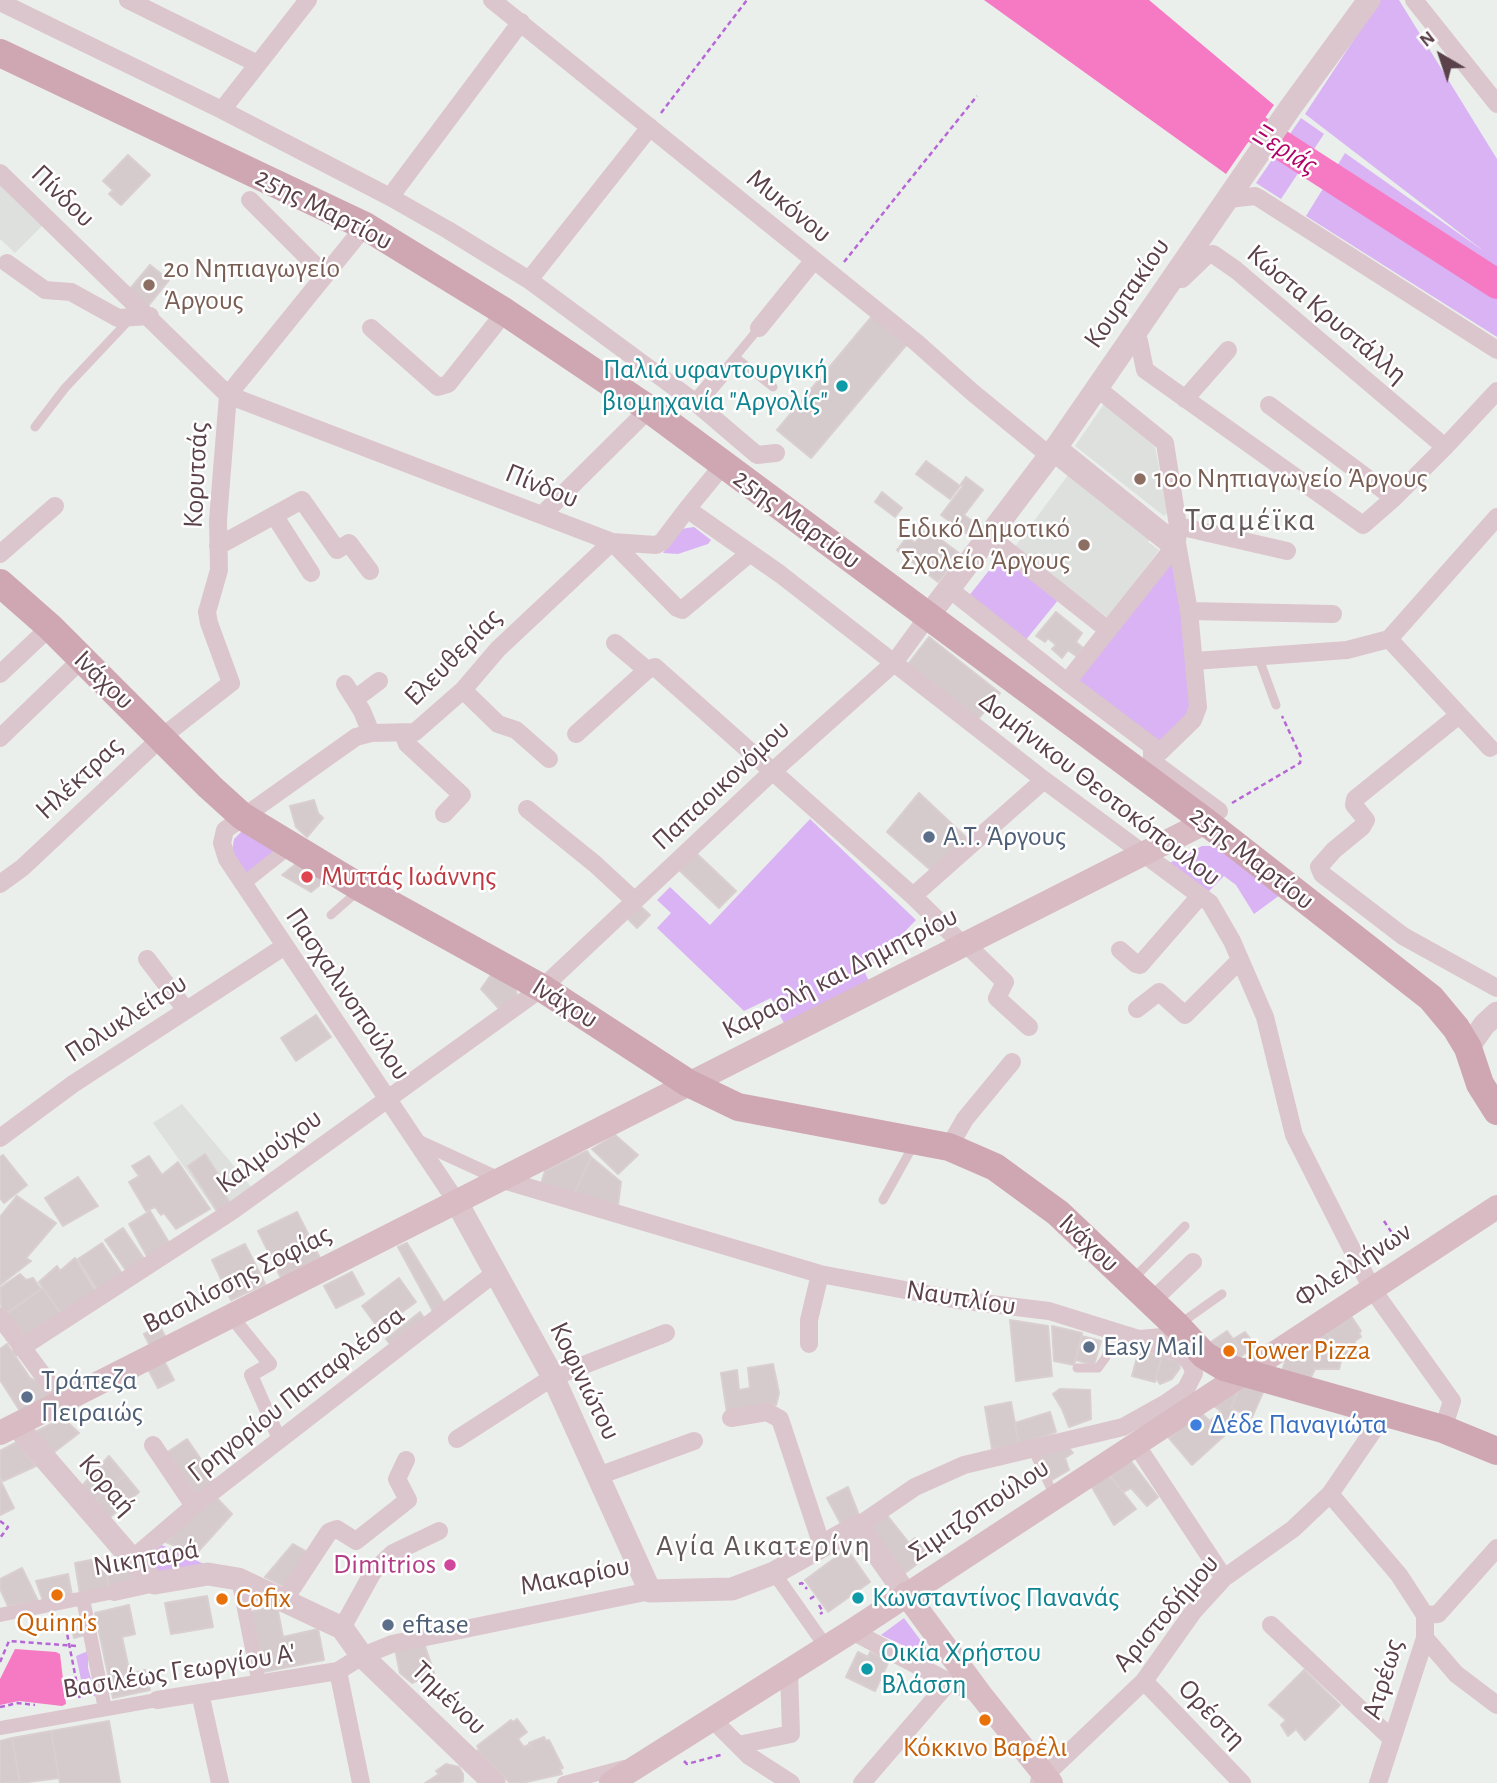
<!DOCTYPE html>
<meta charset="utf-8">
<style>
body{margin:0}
#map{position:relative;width:1497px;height:1783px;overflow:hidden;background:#ebefec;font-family:"Alegreya Sans",sans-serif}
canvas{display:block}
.north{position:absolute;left:1406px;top:21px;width:70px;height:70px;-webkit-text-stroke:5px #fff;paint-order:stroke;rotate:321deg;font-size:19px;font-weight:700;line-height:28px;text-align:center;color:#5b424a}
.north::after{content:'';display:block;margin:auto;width:24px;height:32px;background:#5b424a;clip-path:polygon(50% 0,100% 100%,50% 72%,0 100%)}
</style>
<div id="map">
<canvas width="1497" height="1783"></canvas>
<div class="north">N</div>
</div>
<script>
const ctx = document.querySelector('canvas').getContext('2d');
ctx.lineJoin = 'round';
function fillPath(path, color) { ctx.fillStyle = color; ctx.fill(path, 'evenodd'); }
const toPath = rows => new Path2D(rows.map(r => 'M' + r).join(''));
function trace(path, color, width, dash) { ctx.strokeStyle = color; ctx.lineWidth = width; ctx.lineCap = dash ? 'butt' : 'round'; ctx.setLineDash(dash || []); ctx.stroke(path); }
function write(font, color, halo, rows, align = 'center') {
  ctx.font = font + ' "Alegreya Sans",sans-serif'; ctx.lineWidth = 5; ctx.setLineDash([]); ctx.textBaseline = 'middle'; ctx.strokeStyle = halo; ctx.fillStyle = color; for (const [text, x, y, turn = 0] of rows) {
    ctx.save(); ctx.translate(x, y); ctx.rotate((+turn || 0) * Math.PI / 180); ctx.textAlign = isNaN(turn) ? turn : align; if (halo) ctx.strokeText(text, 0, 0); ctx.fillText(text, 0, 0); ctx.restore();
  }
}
fillPath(toPath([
 [0,183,43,225,15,253,0,239],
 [1104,404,1155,447,1168,512,1164,516,1075,446],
 [1071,471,1154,533,1148,542,1159,550,1108,618,1014,548],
 [182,1104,254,1190,219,1216,153,1123]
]), '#dde0dd');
fillPath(toPath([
 [1380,0,1399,0,1497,159,1497,337,1306,216,1345,153,1485,252,1305,114],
 [1301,118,1324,134,1281,199,1256,183],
 [694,527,711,540,708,544,678,554,663,553,681,529],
 [1175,553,1190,661,1189,717,1160,746,1076,680],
 [1002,554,1059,599,1025,641,968,597],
 [810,819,916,920,865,973,870,983,786,1027,771,998,744,1011,657,928,671,913,657,900,670,887,710,925],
 [245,828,284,849,245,878,232,851,234,839],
 [1202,846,1214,846,1280,895,1254,914,1236,885,1224,876,1207,893,1166,865],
 [155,1542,213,1568,162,1577,137,1559],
 [904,1618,936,1661,881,1635],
 [88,1651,88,1668,96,1697,83,1689,76,1656]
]), '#d9b3f4');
fillPath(toPath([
 [984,0,1149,0,1274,105,1226,174],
 [15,1649,56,1652,60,1654,66,1704,62,1706,19,1701,0,1705,0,1679]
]), '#f67ac3');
trace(toPath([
 [1225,109,1497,284]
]), '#f67ac3', 30);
const building = toPath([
 [128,155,150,175,121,205,109,194,113,190,103,181,128,155],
 [150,265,169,280,148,306,129,290,150,265],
 [873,315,908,343,811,458,777,430,873,315],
 [926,461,960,486,950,499,916,474,926,461],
 [966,477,983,490,964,515,979,526,971,537,941,515,963,486,961,484,966,477],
 [882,492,902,508,895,517,875,502,882,492],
 [923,531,928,535,931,532,960,554,938,582,897,550,907,537,915,543,923,531],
 [1056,612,1082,633,1076,642,1083,648,1076,656,1068,650,1062,658,1052,649,1056,645,1048,638,1045,642,1036,636,1056,612],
 [929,637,1000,693,978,719,908,664,929,637],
 [919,793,970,841,934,873,887,832,919,793],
 [314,800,318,813,323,818,307,837,296,827,290,806,314,800],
 [695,852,736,891,719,908,678,869,695,852],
 [301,860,330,877,311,892,282,875,301,860],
 [637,903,650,915,637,928,625,916,637,903],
 [493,972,514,982,518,1000,502,1012,481,989,493,972],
 [316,1015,331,1037,296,1061,281,1038,316,1015],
 [615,1135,638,1155,618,1174,592,1149,615,1135],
 [587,1151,591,1157,574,1194,541,1184,545,1171,587,1151],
 [205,1154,223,1182,218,1185,232,1206,219,1214,188,1166,205,1154],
 [3,1155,27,1185,4,1203,0,1198,0,1157,3,1155],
 [149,1156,162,1175,178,1162,210,1209,176,1229,164,1213,161,1215,155,1207,146,1211,129,1182,139,1176,132,1166,149,1156],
 [591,1157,621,1182,618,1205,574,1194,591,1157],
 [78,1177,98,1206,63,1226,45,1198,78,1177],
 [17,1196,56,1223,26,1258,31,1261,0,1285,0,1217,17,1196],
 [150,1211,171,1246,148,1258,129,1224,150,1211],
 [297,1212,320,1258,281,1278,258,1231,297,1212],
 [123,1228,145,1260,127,1272,105,1240,123,1228],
 [102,1243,123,1275,98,1291,78,1259,102,1243],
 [407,1243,446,1306,435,1315,398,1247,407,1243],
 [245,1244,265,1284,231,1300,212,1260,245,1244],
 [75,1258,96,1292,61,1314,39,1282,57,1266,60,1271,75,1258],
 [352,1272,364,1294,336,1308,324,1286,352,1272],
 [20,1274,26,1280,33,1278,41,1289,2,1316,0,1288,20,1274],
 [399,1278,416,1302,379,1329,362,1306,399,1278],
 [43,1288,61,1314,20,1343,2,1317,43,1288],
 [420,1312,427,1322,393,1348,386,1339,420,1312],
 [1351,1316,1361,1331,1359,1333,1361,1337,1355,1341,1358,1354,1348,1360,1345,1355,1342,1357,1326,1332,1351,1316],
 [1010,1320,1048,1326,1052,1376,1016,1381,1010,1320],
 [157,1321,166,1338,150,1346,144,1334,152,1330,149,1325,157,1321],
 [1052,1326,1082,1333,1074,1365,1054,1361,1052,1326],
 [1227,1331,1244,1354,1232,1363,1208,1344,1227,1331],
 [1245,1332,1256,1346,1244,1354,1233,1339,1245,1332],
 [1326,1332,1342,1357,1339,1369,1315,1369,1308,1383,1281,1375,1286,1358,1326,1332],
 [1082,1336,1101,1341,1094,1365,1076,1360,1082,1336],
 [7,1344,30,1378,38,1382,50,1396,20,1411,0,1380,0,1349,7,1344],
 [1139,1350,1162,1356,1155,1382,1132,1376,1139,1350],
 [1162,1356,1178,1362,1180,1368,1172,1379,1160,1384,1156,1378,1162,1356],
 [163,1359,174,1380,158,1388,147,1367,163,1359],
 [773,1364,779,1393,776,1405,727,1413,721,1373,737,1370,739,1390,750,1388,748,1368,773,1364],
 [1242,1381,1264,1390,1252,1417,1231,1408,1242,1381],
 [1060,1389,1090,1390,1091,1419,1069,1427,1062,1409,1053,1394,1060,1389],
 [1238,1391,1231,1408,1234,1409,1222,1432,1210,1421,1221,1411,1212,1405,1238,1391],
 [1011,1402,1019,1445,992,1449,985,1407,1011,1402],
 [1199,1411,1225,1435,1192,1465,1169,1438,1199,1411],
 [1050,1412,1056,1432,1019,1445,1015,1423,1050,1412],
 [63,1418,79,1433,53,1453,33,1433,63,1418],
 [187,1439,217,1483,196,1498,166,1453,187,1439],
 [17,1442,36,1466,3,1481,0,1476,0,1451,17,1442],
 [1066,1444,1073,1453,1065,1458,1069,1470,1052,1480,1039,1453,1066,1444],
 [109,1456,125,1475,93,1502,81,1487,109,1456],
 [1127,1456,1158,1497,1147,1506,1131,1488,1123,1492,1106,1471,1127,1456],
 [1106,1471,1136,1509,1114,1525,1089,1482,1106,1471],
 [125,1475,139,1492,108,1519,93,1502,125,1475],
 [0,1480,14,1508,0,1515,0,1480],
 [848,1487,859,1515,842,1526,827,1498,848,1487],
 [213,1494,232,1514,195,1555,166,1542,213,1494],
 [886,1514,909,1543,915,1538,928,1556,905,1573,865,1527,886,1514],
 [293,1544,311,1554,287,1588,265,1577,293,1544],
 [847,1549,870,1582,828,1612,805,1580,847,1549],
 [101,1558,105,1565,109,1588,80,1594,75,1563,101,1558],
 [125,1559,140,1574,136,1584,109,1588,105,1565,125,1559],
 [22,1568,38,1601,8,1606,0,1589,0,1579,22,1568],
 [68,1574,72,1595,43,1601,36,1581,68,1574],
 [207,1596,213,1627,171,1634,165,1603,207,1596],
 [129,1605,135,1634,122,1637,130,1674,145,1670,150,1690,113,1698,95,1613,129,1605],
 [271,1607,278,1611,283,1637,318,1629,324,1660,263,1672,250,1612,271,1607],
 [83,1625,85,1635,74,1638,72,1628,83,1625],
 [424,1643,434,1673,412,1683,400,1673,395,1649,424,1643],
 [858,1652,868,1657,870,1652,889,1661,875,1691,846,1677,858,1652],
 [1304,1670,1340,1705,1305,1740,1296,1729,1288,1736,1281,1725,1286,1720,1269,1705,1304,1670],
 [517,1719,527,1732,518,1739,524,1747,528,1745,531,1747,529,1743,544,1737,546,1741,549,1740,563,1768,560,1768,562,1774,522,1783,510,1783,477,1751,479,1749,477,1746,511,1720,513,1722,517,1719],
 [109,1721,120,1783,60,1783,51,1731,109,1721],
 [51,1731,59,1778,20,1783,12,1738,51,1731],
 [12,1738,20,1782,0,1783,0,1741,12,1738],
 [446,1764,459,1767,463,1774,463,1781,459,1783,425,1783,439,1774,436,1771,446,1764]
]);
fillPath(building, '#d5cacc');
trace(building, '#d9cfd0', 2);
trace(toPath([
 [661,113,747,0],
 [844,262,977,96],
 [1232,803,1300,763,1301,757,1282,716],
 [1384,1221,1400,1245],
 [0,1521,8,1527,0,1538],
 [799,1584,802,1583,807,1589],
 [810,1599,816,1595],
 [819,1605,823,1612,820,1614],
 [64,1618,80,1700],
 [0,1662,9,1641,77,1646],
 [0,1707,18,1703,35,1705],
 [684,1761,687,1764,724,1754]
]), '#b667d6', 2.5, [5, 3.5]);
trace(toPath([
 [735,357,773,387],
 [721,374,759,328],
 [35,427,65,388,131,318],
 [1051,457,1170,551],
 [1258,656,1276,705],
 [331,915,357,892],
 [883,1200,913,1146],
 [1134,1278,1185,1226],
 [1181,1323,1222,1294],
 [1077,1368,1098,1368,1106,1357,1116,1331],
 [1032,1449,1054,1495]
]), '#dcc6cd', 9);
trace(toPath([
 [243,884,291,846],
 [413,1139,500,1179],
 [231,1316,270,1364,251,1375,280,1441],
 [774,1573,826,1647],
 [238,1579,259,1684],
 [83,1599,105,1709],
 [0,1615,114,1592],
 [0,1728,157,1700],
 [564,1783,624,1767]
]), '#dcc6cd', 14);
trace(toPath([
 [128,0,258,64],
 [492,0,917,343,972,392,1050,456],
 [1414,0,1497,104],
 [0,2,222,110,390,197,448,230,529,280,696,403,757,455,776,453],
 [222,110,308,0],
 [0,173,228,395,612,542,656,545,662,542,687,509,780,574,1044,780,1210,903,1232,941,1265,1017,1294,1135,1372,1289,1452,1401,1443,1429],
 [390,197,521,22],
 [1229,199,1255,196,1259,198,1497,350],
 [250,200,325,275],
 [7,263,45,290,71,292,118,318,150,316],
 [1175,279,1182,279,1206,256,1213,254,1236,270,1445,447],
 [529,280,650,127],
 [371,328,438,387,448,384,505,312],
 [759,328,814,260],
 [1134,335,1139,341,1145,370,1363,525,1394,498,1445,447,1497,391],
 [1185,399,1228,350],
 [696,403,721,374],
 [1269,405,1394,498],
 [687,509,723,465],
 [543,514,649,409],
 [274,515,311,573],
 [1178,526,1287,551],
 [989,536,1108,630],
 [218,546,302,500,337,550,349,543,370,571],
 [0,554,55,506],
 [948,588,1067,682,1177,543,1057,446],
 [1189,611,1333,614],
 [1389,639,1490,748],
 [615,643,647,670],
 [1195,661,1347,650,1389,639,1497,517],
 [0,674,50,627],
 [1067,682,1160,752,1193,720,1198,707,1189,611,1177,543,1178,526,1165,443,1097,388],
 [345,684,362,711,371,733],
 [463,690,498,724,516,730,549,759],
 [355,699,379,681],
 [1459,715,1355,799,1354,805,1366,820,1362,827,1334,850,1319,867,1322,874,1403,936,1497,988],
 [403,733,407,744,462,795,444,814],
 [576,734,647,670,655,667,913,896,963,945],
 [0,738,82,659],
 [1152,747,1152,758,1154,763,1219,811],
 [527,809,595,864,635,901],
 [0,884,22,868,162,737,231,683,209,623,207,612,219,570,218,520,228,395,365,226],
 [913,896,1044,780],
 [965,943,1005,982,997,998,1029,1027],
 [1120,950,1136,964,1140,965,1200,896],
 [147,959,186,1010],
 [1137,1009,1159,992,1185,1015,1240,960],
 [0,1138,73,1084,285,946],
 [949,1147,965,1119,1012,1062],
 [500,1179,820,1274,958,1300,1049,1311,1139,1339,1162,1337,1177,1326],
 [456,1201,227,859,222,843,225,830,356,737,371,733,415,732,463,690,498,649,612,542,677,608,682,610,750,553],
 [1151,1302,1193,1262],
 [0,1317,62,1401],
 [809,1344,809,1320,820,1274],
 [21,1348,232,1211,542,988,773,771,894,663,929,615],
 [731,1418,767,1412,780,1419,822,1546],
 [457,1439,553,1377,666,1333],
 [1135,1443,1224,1578],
 [153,1445,194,1506],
 [598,1476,694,1441],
 [1330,1494,1399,1575,1425,1615,1425,1638,1378,1783],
 [858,1526,915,1487,964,1465,1123,1427,1166,1403,1186,1389,1194,1373,1192,1366,1188,1360,1178,1352,1146,1341],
 [132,1559,194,1506,495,1273],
 [114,1592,155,1583],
 [283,1602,329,1532,337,1529,356,1541,408,1500,397,1479,406,1460],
 [1425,1615,1438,1614,1497,1548],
 [1271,1625,1392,1739],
 [342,1628,373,1572,393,1553,439,1531],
 [852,1631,949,1682,980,1694],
 [1425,1638,1456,1674,1497,1705],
 [338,1671,361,1783],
 [1144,1681,1242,1783],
 [200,1693,220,1783],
 [157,1700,338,1671,362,1656,392,1644,650,1591],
 [712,1719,749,1756,791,1783],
 [738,1745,791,1734,789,1670],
 [1039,1781,1144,1681,1193,1612,1224,1578,1293,1529,1330,1494,1386,1412],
 [862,1783,949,1682]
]), '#dcc6cd', 18);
trace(toPath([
 [929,615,1057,446,1290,108,1369,0],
 [1468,1048,1484,1025,1497,1013],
 [456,1201,553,1377,650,1591,732,1589,774,1573,858,1526,906,1594],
 [16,1425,132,1559,155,1583,208,1574,238,1579,342,1628,362,1656,494,1783]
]), '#dcc6cd', 23);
trace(toPath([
 [0,1433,1206,822],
 [906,1594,980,1694,1051,1783],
 [611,1783,852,1631,1497,1207]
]), '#d8bbc3', 24);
trace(toPath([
 [0,53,365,226,505,312,649,409,1206,822,1431,998,1456,1028,1468,1048,1480,1084,1497,1111],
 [0,583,50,627,210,787,242,816,361,888,542,988,688,1083,738,1107,949,1147,995,1167,1058,1213,1177,1326,1204,1355,1224,1367,1443,1429,1497,1451]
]), '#cfa7b3', 28);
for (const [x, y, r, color] of [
 [149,285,7,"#8d6e63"],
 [842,386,7,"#0f9aa8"],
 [1140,479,7,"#8d6e63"],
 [1084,545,7,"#8d6e63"],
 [929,837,7,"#5c6f8a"],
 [307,877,7,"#e0444e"],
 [1089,1347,7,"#5c6f8a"],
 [1229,1351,7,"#e8710a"],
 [27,1397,7,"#5c6f8a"],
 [1196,1425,7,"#3f7fe0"],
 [450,1565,7,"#d1479c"],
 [57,1595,7,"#e8710a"],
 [858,1598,7,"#0f9aa8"],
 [222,1599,7,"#e8710a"],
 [388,1625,7,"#5c6f8a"],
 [867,1669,7,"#0f9aa8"],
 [985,1720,7,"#e8710a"]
]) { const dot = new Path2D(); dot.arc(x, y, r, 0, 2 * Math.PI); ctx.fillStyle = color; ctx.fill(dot); trace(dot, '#fff', 2.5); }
write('28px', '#5b424a', '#fff', [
 ["Πίνδου",63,196,44],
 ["Μυκόνου",789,206,39],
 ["25ης Μαρτίου",324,209,27],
 ["Κουρτακίου",1127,293,-55],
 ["Κώστα Κρυστάλλη",1327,314,40],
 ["Κορυτσάς",196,475,-87],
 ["Πίνδου",542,486,22],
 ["25ης Μαρτίου",797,519,36],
 ["Ελευθερίας",453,657,-45],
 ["Ινάχου",104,680,44],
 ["Ηλέκτρας",79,778,-43],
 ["Παπαοικονόμου",721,785,-43],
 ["Δομήνικου Θεοτοκόπουλου",1100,789,38],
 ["25ης Μαρτίου",1252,858,38],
 ["Καραολή και Δημητρίου",840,973,-27],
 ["Πασχαλινοπούλου",348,994,56],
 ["Ινάχου",565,1003,32],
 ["Πολυκλείτου",126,1018,-33],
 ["Καλμούχου",269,1151,-36],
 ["Ινάχου",1089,1243,43],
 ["Φιλελλήνων",1353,1265,-33],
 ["Βασιλίσσης Σοφίας",237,1279,-27],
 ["Ναυπλίου",961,1298,9],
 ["Κοφινιώτου",585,1381,64],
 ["Γρηγορίου Παπαφλέσσα",296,1394,-38],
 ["Κοραή",107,1485,49],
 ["Σιμιτζοπούλου",979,1510,-34],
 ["Νικηταρά",146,1558,-10],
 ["Μακαρίου",575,1576,-11],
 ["Αριστοδήμου",1166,1613,-49],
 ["Βασιλέως Γεωργίου Α'",179,1671,-9],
 ["Ατρέως",1383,1679,-73],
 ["Τημένου",449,1698,44],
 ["Ορέστη",1212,1714,46]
]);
write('28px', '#785e54', '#fff', [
 ["2ο Νηπιαγωγείο",163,269],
 ["Άργους",163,301],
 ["10ο Νηπιαγωγείο Άργους",1154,479],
 ["Ειδικό Δημοτικό",1070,529,"right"],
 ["Σχολείο Άργους",1070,561,"right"]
], 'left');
write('28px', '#0d838f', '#fff', [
 ["Παλιά υφαντουργική",828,370,"right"],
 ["βιομηχανία \"Αργολίς\"",828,402,"right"],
 ["Κωνσταντίνος Πανανάς",872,1598],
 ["Οικία Χρήστου",881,1653],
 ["Βλάσση",881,1685]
], 'left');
write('28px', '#4e5e75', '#fff', [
 ["Α.Τ. Άργους",943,837],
 ["Easy Mail",1103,1347],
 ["Τράπεζα",41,1381],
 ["Πειραιώς",41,1413],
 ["eftase",402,1625]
], 'left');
write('28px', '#be3a42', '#fff', [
 ["Μυττάς Ιωάννης",321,877]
], 'left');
write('28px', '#c56008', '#fff', [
 ["Tower Pizza",1243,1351],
 ["Cofix",236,1599],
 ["Quinn's",57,1623,"center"],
 ["Κόκκινο Βαρέλι",985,1748,"center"]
], 'left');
write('28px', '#366cbe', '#fff', [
 ["Δέδε Παναγιώτα",1210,1425]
], 'left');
write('28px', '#b23c85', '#fff', [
 ["Dimitrios",436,1565]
], 'right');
write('italic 30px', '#b00067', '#fff', [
 ["Ξεριάς",1285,149,32]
]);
ctx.letterSpacing = '2px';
write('30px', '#62585a', '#fff', [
 ["Αγία Αικατερίνη",764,1546]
]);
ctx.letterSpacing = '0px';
ctx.letterSpacing = '2px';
write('32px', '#62585a', '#fff', [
 ["Τσαμέϊκα",1251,520]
]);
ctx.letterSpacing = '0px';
</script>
